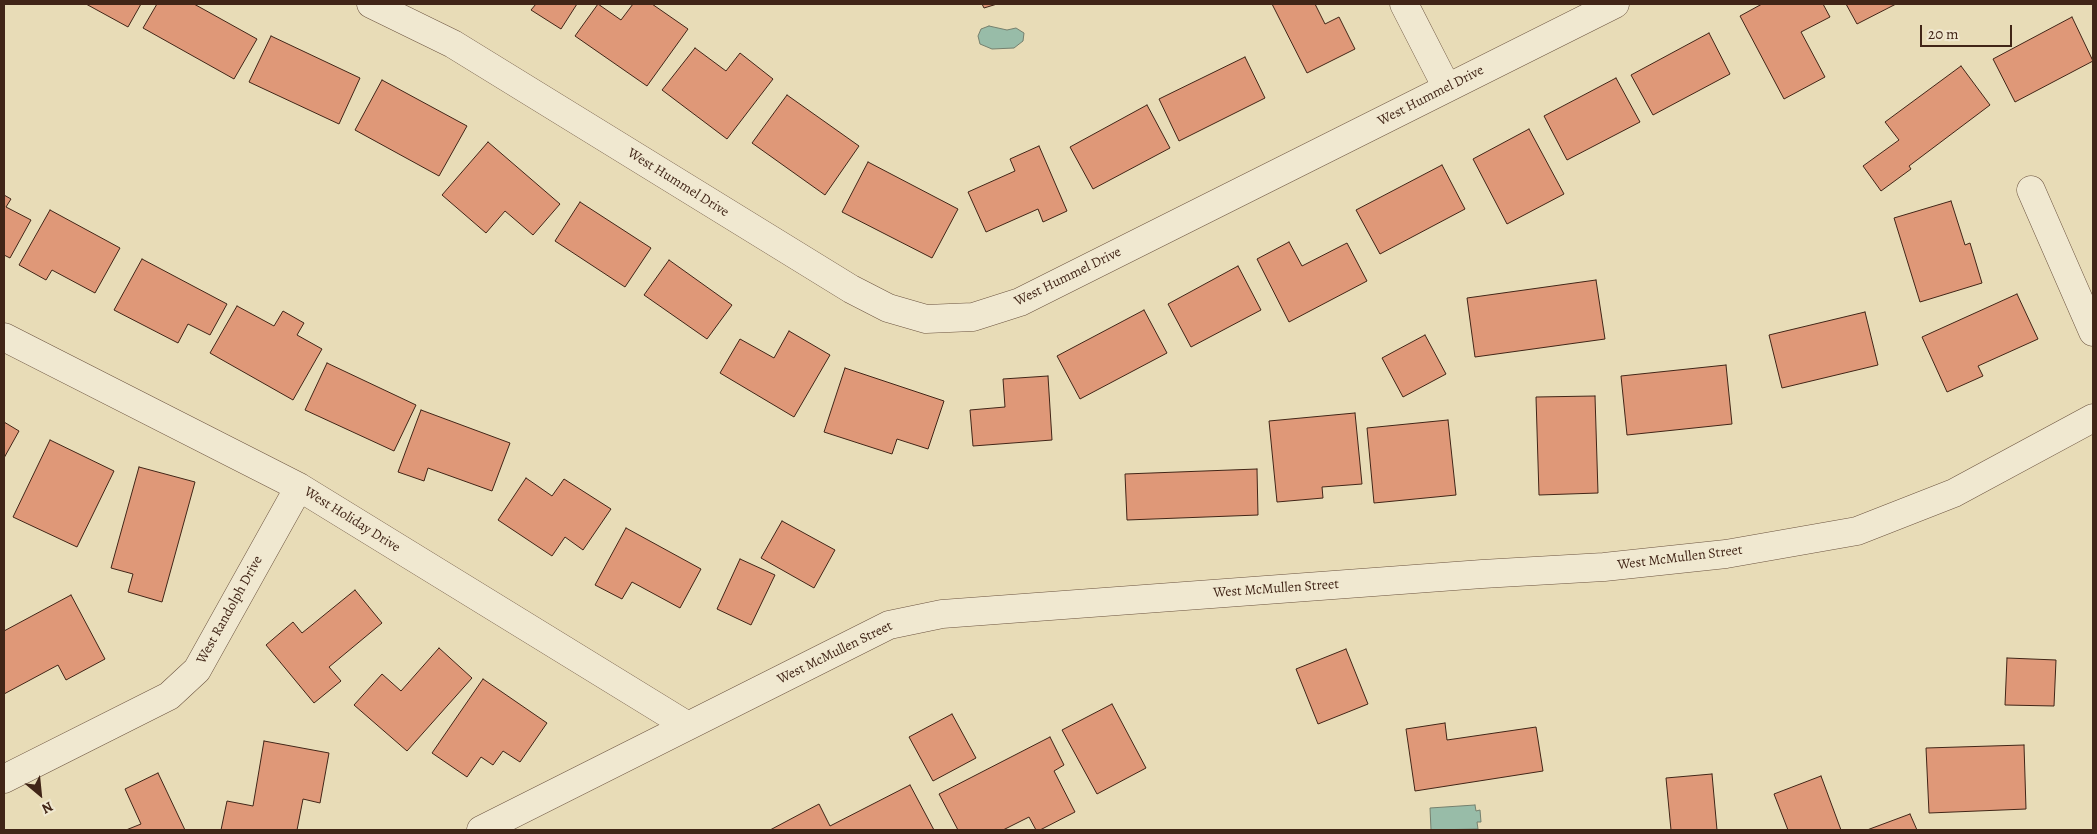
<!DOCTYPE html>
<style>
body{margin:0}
#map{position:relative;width:2097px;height:834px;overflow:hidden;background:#e8dcb7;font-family:Alegreya,serif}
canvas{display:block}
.frame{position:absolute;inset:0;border:5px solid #412517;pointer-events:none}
.north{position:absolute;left:15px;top:769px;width:50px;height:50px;-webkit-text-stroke:4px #f0e8d0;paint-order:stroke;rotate:152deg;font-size:14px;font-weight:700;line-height:20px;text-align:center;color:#412517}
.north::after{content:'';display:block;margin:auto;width:18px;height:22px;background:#412517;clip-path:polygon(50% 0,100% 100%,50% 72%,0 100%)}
.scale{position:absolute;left:1920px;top:25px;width:92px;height:22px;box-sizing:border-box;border:2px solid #412517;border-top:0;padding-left:6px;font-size:15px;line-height:18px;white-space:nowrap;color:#412517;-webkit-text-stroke:4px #f0e8d0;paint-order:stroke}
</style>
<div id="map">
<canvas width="2097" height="834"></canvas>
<div class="frame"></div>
<div class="north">N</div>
<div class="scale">20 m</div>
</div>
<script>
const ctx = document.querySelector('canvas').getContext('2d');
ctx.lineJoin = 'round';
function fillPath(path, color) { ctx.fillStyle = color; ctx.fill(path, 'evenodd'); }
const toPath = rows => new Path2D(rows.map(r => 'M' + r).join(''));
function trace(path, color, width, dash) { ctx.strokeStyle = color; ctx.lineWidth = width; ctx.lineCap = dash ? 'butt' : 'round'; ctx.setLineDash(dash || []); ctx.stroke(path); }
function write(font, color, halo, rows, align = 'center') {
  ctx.font = font + ' Alegreya,serif'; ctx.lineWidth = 5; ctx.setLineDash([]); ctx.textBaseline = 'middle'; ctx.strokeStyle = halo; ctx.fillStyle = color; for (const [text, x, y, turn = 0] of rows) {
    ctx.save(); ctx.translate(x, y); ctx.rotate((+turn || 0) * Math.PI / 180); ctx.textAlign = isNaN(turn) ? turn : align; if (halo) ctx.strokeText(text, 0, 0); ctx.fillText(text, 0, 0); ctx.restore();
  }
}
const water = toPath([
 [989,26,1007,30,1016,28,1024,33,1023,41,1014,48,992,49,980,44,978,36,981,29,989,26],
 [1475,805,1476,811,1480,810,1481,822,1477,822,1478,829,1431,830,1430,808,1475,805]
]);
fillPath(water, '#98bca8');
trace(water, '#75806e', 1);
const building = toPath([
 [86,4,141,4,128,27,86,4],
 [157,4,194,4,257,39,234,79,143,28,157,4],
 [536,4,577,4,561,29,531,10,536,4],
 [598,4,621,20,633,4,652,4,688,29,647,86,575,36,598,4],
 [982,4,997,4,984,8,982,4],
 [1272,4,1315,4,1325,24,1339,17,1355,49,1307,73,1272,4],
 [1762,4,1823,4,1830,17,1801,32,1825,77,1784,99,1740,16,1762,4],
 [1846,4,1896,4,1857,24,1846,4],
 [2072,17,2093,61,2015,102,1993,59,2072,17],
 [1709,33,1730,74,1653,115,1631,75,1709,33],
 [271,36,360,78,339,124,249,82,271,36],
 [695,48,726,71,740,53,773,79,727,139,662,90,695,48],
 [1245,57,1265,98,1179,141,1159,99,1245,57],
 [1961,66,1990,105,1909,166,1911,169,1881,191,1863,166,1899,140,1885,122,1961,66],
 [1616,78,1640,122,1567,160,1544,116,1616,78],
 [382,80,467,126,439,176,355,130,382,80],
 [787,95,859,146,825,195,752,143,787,95],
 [1147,105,1170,148,1093,189,1070,147,1147,105],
 [1529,129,1564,194,1507,224,1473,159,1529,129],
 [488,142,560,204,533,235,505,211,486,233,442,195,488,142],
 [1039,146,1067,211,1043,222,1038,209,986,232,968,192,1015,171,1010,159,1039,146],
 [868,162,958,209,932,258,842,212,868,162],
 [1442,165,1465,209,1380,254,1356,210,1442,165],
 [4,195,11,199,6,207,31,220,10,258,4,255,4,195],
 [1951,201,1965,245,1970,243,1982,283,1920,302,1894,218,1951,201],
 [580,202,651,248,625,287,555,241,580,202],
 [50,210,120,248,95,293,52,270,46,280,19,265,50,210],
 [1289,242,1302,266,1347,243,1367,281,1289,322,1257,259,1289,242],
 [142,259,227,304,210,335,188,324,178,343,114,310,142,259],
 [669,260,732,305,707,339,644,295,669,260],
 [1238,266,1261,310,1191,347,1168,304,1238,266],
 [1596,280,1605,339,1475,357,1467,298,1596,280],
 [2017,294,2038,339,1978,366,1983,376,1947,392,1922,337,2017,294],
 [237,306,274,326,283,311,304,323,297,335,322,349,293,400,210,353,237,306],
 [1144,310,1167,353,1080,399,1057,356,1144,310],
 [1865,312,1878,365,1782,388,1769,335,1865,312],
 [789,331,830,355,794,417,720,373,740,339,774,358,789,331],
 [1425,335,1446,374,1403,397,1382,358,1425,335],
 [327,363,416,405,394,451,305,410,327,363],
 [1726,365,1732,424,1627,435,1621,376,1726,365],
 [845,368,944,401,928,449,897,439,892,454,824,432,845,368],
 [1048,376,1052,440,973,446,970,410,1005,407,1003,379,1048,376],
 [1595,396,1598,493,1539,495,1536,397,1595,396],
 [421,410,510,443,492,491,428,468,424,481,398,472,421,410],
 [1355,413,1362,484,1322,487,1323,498,1277,502,1269,421,1355,413],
 [1448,420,1456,495,1374,503,1367,428,1448,420],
 [4,422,19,431,4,458,4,422],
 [50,440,114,471,77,547,13,517,50,440],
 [139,467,195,482,162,602,128,592,133,574,111,568,139,467],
 [1257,469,1258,515,1127,520,1125,474,1257,469],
 [526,478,552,496,564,479,611,509,583,550,565,537,552,556,498,520,526,478],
 [782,521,835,550,814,588,761,558,782,521],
 [626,528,701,569,680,608,632,582,622,599,595,585,626,528],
 [740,559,775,575,751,625,717,609,740,559],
 [355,590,382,623,329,667,341,681,314,703,266,645,293,622,302,633,355,590],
 [71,595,105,659,66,680,58,665,4,694,4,631,71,595],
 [439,648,472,678,407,751,354,705,382,674,401,691,439,648],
 [1346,649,1368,704,1318,724,1296,669,1346,649],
 [2007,658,2056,660,2054,706,2005,705,2007,658],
 [483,679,547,723,520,762,503,751,493,765,481,757,467,777,432,753,483,679],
 [1112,704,1146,768,1097,794,1062,730,1112,704],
 [952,714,976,758,933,781,909,737,952,714],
 [1445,723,1447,740,1536,727,1543,771,1415,791,1406,729,1445,723],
 [1050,737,1064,765,1054,771,1075,812,1040,830,1036,830,1029,817,1003,830,958,830,939,794,1050,737],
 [264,741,329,753,320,803,303,799,297,830,221,830,227,801,253,806,264,741],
 [2024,745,2026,809,1929,813,1926,748,2024,745],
 [158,773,185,830,126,830,141,824,125,789,158,773],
 [1712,774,1717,830,1671,830,1666,778,1712,774],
 [1821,776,1841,830,1788,830,1774,794,1821,776],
 [910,785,934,830,770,830,819,804,830,826,910,785],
 [1910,814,1917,830,1867,830,1910,814]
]);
fillPath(building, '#df9878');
trace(building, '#412517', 1);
const street = toPath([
 [371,4,453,44,851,289,888,308,926,319,973,317,1020,302,1615,4],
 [1404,4,1447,88],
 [2031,190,2093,332],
 [4,337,299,487,688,726],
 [4,779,169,696,197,670,299,487],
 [481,830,889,625,942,614,1482,574,1604,567,1726,554,1857,531,1954,493,2093,418]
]);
trace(street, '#6b533f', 29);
trace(street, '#f0e8d0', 28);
write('14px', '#412517', '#f0e8d0', [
 ["West Hummel Drive",1431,96,-27],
 ["West Hummel Drive",678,183,32],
 ["West Hummel Drive",1068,277,-26],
 ["West Holiday Drive",352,520,32],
 ["West McMullen Street",1680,558,-7],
 ["West McMullen Street",1276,589,-4],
 ["West Randolph Drive",230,610,-61],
 ["West McMullen Street",835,653,-26]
]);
</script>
